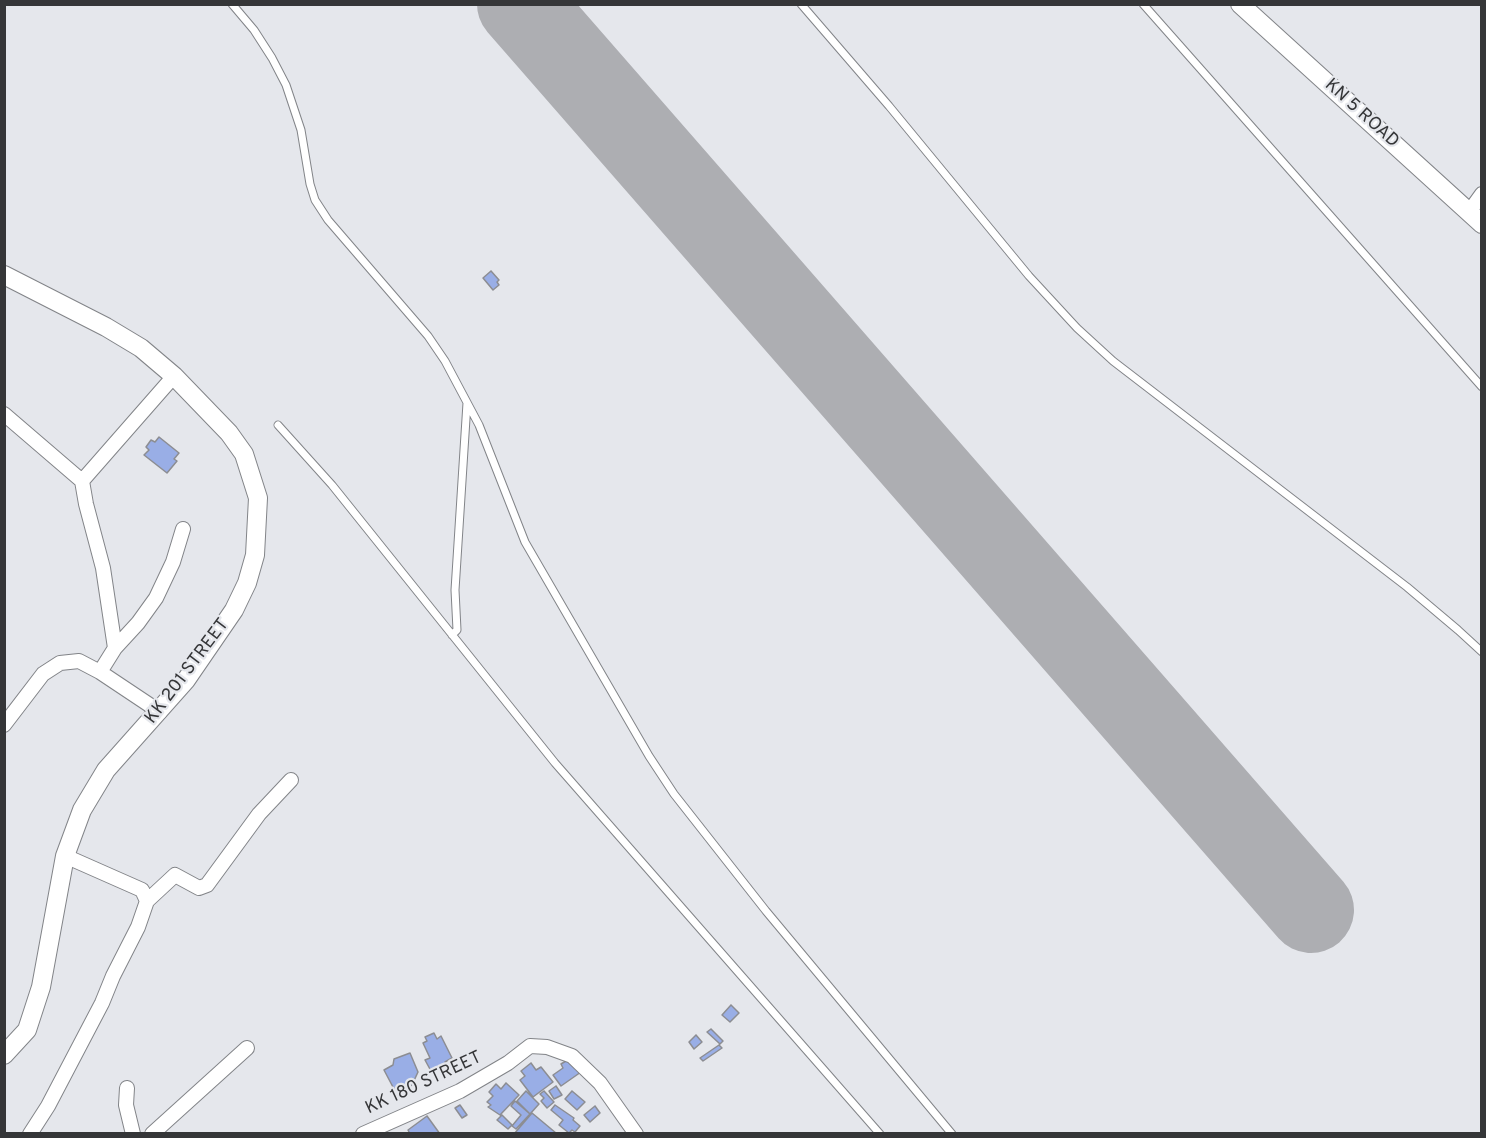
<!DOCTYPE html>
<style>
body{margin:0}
#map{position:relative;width:1486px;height:1138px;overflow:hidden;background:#e5e7ec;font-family:Overpass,sans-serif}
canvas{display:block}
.frame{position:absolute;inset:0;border:6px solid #353638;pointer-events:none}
</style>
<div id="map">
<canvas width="1486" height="1138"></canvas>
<div class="frame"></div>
</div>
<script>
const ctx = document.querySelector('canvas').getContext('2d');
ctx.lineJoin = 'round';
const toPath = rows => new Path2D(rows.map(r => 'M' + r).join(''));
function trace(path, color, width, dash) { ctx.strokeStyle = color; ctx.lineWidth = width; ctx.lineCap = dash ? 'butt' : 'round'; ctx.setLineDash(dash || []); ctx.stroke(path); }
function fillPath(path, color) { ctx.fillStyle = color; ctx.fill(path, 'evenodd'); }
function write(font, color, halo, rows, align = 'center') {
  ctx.font = font + ' Overpass,sans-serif'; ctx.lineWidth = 4.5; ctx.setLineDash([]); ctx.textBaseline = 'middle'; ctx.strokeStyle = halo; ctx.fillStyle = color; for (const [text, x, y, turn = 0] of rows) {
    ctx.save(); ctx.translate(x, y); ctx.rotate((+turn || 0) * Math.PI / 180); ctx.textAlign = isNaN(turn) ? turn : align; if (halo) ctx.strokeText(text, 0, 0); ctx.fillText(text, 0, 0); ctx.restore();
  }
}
trace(toPath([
 [520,4,1311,910]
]), '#adaeb2', 86);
const building = toPath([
 [491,271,499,280,497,282,499,285,493,290,483,278,491,271],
 [159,437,179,453,174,459,177,461,167,473,144,455,149,450,146,447,151,440,155,442,159,437],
 [731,1005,739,1013,730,1022,722,1015,731,1005],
 [711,1029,723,1041,720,1044,707,1032,711,1029],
 [434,1033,437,1039,441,1036,452,1058,445,1062,446,1064,431,1071,425,1060,430,1058,423,1043,427,1041,425,1037,434,1033],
 [696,1035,702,1042,694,1049,689,1042,696,1035],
 [719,1045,722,1048,703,1061,700,1058,719,1045],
 [410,1053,418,1072,412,1085,405,1089,401,1085,394,1089,384,1070,393,1065,394,1059,410,1053],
 [571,1058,581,1072,561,1086,553,1075,563,1068,561,1064,571,1058],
 [531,1063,536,1070,541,1067,553,1082,533,1097,520,1080,525,1076,521,1071,531,1063],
 [506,1083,519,1095,500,1115,488,1107,491,1105,487,1102,493,1096,489,1092,496,1084,501,1089,506,1083],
 [556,1086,562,1095,554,1099,549,1091,556,1086],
 [526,1091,539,1104,530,1114,517,1101,526,1091],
 [544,1091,554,1102,547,1108,541,1101,544,1098,540,1094,544,1091],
 [572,1091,585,1102,577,1110,565,1099,572,1091],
 [515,1101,530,1114,516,1129,512,1126,521,1115,511,1106,515,1101],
 [460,1105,467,1115,462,1118,455,1108,460,1105],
 [555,1105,574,1118,573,1120,580,1126,575,1132,572,1130,569,1133,559,1125,563,1120,551,1110,555,1105],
 [595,1106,600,1113,590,1122,584,1115,595,1106],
 [532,1113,556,1133,555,1134,514,1134,532,1113],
 [502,1115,512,1125,508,1129,497,1120,502,1115],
 [427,1116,440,1134,410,1134,408,1130,427,1116]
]);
fillPath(building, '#99aee6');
trace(building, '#8c8d92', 1.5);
const service = toPath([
 [232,4,254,30,272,58,286,85,301,130,310,184,315,200,328,220,428,336,445,361,479,425,525,542,649,756,674,794,766,911,952,1134],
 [801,4,889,106,1029,276,1077,328,1113,361,1407,587,1458,630,1482,652],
 [1143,4,1482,387],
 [278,425,332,485,555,763,880,1134],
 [452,635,457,630,455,590,467,403]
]);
const minor = toPath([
 [1469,212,1482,194],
 [4,414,82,481],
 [115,648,103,568,86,504,82,481,174,376],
 [100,672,115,648,138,623,156,598,173,562,183,529],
 [4,725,43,674,60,663,79,661,100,672,160,712],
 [147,901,175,875,199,888,207,885,259,814,291,780],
 [127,1088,126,1105,133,1134],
 [30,1134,48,1106,102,1003,113,976,138,927,147,901,142,890,65,856],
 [152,1134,247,1048],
 [363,1134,460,1091,508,1063,530,1046,547,1047,572,1056,600,1083,636,1134]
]);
const secondary = toPath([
 [1240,4,1482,224],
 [4,275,106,327,141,348,174,376,229,433,244,454,258,498,255,555,247,583,234,610,186,680,106,770,82,810,65,856,41,987,27,1030,4,1055]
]);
trace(service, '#828488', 9);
trace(minor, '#828488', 16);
trace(secondary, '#828488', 20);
trace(service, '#fff', 7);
trace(minor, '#fff', 14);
trace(secondary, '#fff', 18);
write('18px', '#353638', '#e5e7ec', [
 ["KN 5 ROAD",1361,114,42],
 ["KK 201 STREET",188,672,-53],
 ["KK 180 STREET",424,1084,-25]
]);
</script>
